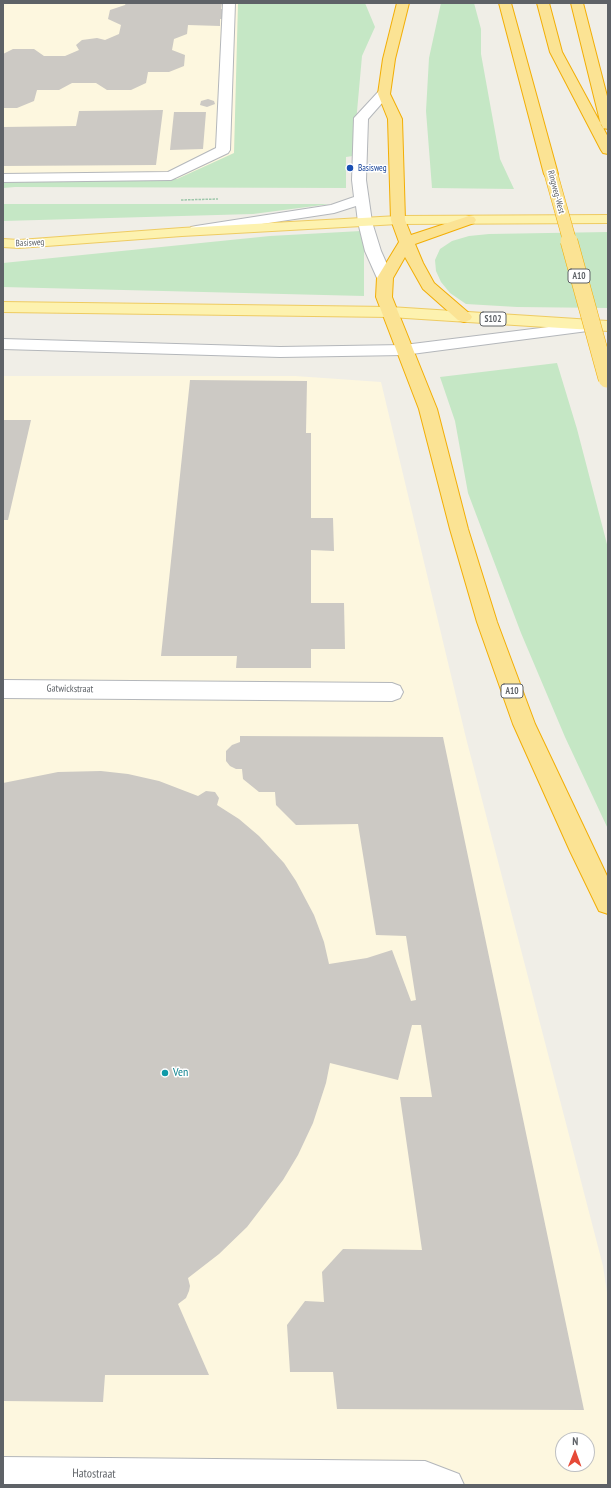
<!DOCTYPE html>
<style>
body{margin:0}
#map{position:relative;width:611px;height:1488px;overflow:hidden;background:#f0eee7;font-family:"PT Sans Narrow",sans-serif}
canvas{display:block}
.frame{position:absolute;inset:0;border:4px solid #5e6267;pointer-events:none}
.north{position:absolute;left:555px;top:1432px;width:40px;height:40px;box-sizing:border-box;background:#fff;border:1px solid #bfc0c2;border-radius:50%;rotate:1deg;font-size:11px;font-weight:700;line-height:16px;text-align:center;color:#5e6267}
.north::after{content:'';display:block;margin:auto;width:14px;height:18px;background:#e64a38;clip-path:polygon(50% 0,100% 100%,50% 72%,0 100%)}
</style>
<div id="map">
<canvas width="611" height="1488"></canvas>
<div class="frame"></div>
<div class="north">N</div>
</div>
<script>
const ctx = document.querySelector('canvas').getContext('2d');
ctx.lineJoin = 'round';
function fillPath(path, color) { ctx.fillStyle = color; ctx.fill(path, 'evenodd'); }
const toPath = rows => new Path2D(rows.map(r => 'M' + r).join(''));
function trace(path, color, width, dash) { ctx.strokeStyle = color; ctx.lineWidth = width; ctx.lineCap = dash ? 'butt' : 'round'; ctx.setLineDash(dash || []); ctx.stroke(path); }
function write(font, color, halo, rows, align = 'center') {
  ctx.font = font + ' "PT Sans Narrow",sans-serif'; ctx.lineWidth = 3; ctx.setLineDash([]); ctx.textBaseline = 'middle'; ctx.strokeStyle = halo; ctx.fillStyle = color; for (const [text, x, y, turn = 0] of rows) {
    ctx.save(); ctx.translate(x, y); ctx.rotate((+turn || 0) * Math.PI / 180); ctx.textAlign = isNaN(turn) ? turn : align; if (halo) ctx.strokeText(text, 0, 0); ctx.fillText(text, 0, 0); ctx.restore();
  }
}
fillPath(toPath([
 [3,3,244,3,239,155,180,182,3,183],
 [3,376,295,376,381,382,466,738,603,1266,608,1299,608,1485,3,1485],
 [563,1440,587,1440,587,1464,563,1464]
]), '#fdf7df');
fillPath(toPath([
 [238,3,365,3,375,27,362,56,353,156,346,157,346,188,15,187,3,188,3,180,177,179,234,153],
 [441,3,474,3,481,29,481,54,500,159,514,189,432,188,426,111,429,58],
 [3,204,330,204,253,214,3,221],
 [361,231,364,247,364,296,3,287,3,263,270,236],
 [608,232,608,308,517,307,466,304,450,293,441,282,436,271,435,260,440,249,452,241,469,236,489,234],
 [557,363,577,429,608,548,608,829,565,737,521,633,468,493,455,421,440,377]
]), '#c5e7c5');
fillPath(toPath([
 [126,3,222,3,221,9,223,9,222,19,220,19,220,26,188,25,187,34,174,39,172,50,185,55,184,66,169,72,148,72,146,83,131,90,107,90,96,83,72,83,59,90,37,90,34,101,17,108,3,108,3,54,13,49,34,49,44,56,65,56,79,50,76,45,82,40,97,38,105,40,119,34,121,25,108,19,110,10,125,5],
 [208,99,214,101,215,104,207,107,200,105,201,101],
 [163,110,156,165,3,166,3,127,76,126,79,111],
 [174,112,206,112,203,149,170,150],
 [190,380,307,381,306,433,311,433,311,518,333,518,334,551,311,550,311,603,344,603,345,649,311,649,311,668,236,668,237,656,161,656],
 [3,420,31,420,8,520,3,520],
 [240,736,443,737,584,1410,337,1409,333,1372,290,1372,287,1325,305,1301,324,1302,322,1272,343,1249,422,1250,400,1097,432,1097,421,1025,412,1025,398,1080,330,1063,326,1083,313,1123,298,1155,283,1180,247,1227,219,1254,188,1278,190,1286,189,1291,186,1298,178,1304,209,1375,105,1375,103,1402,3,1401,3,783,58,772,101,771,128,774,159,781,198,796,206,791,215,792,219,798,217,805,239,819,259,836,284,863,296,881,314,915,324,942,329,964,367,958,392,950,411,1001,416,1000,406,936,376,935,358,824,296,825,276,805,275,792,259,792,243,779,242,769,236,769,230,766,226,761,226,751,232,745,240,742]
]), '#ccc9c4');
const minor = toPath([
 [223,3,235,3,230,150,228,153,171,180,3,182,3,174,168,172,216,148,223,3],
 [384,90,389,91,390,94,368,119,366,180,372,222,381,251,393,278,390,281,385,283,380,281,377,278,365,251,358,222,356,206,334,213,196,234,191,233,189,230,191,227,196,226,331,205,354,197,352,180,354,118,379,91,384,90],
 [597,321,603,323,605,326,603,329,404,355,280,357,3,349,3,339,280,347,404,345,597,321],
 [3,680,392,683,400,686,403,692,400,698,392,701,3,698,3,680],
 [3,1457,425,1461,459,1474,464,1485,3,1485,3,1457]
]);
const major = toPath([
 [608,215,608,223,398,224,182,236,19,248,3,247,3,239,19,240,182,228,398,216,608,215],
 [3,302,390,307,608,321,608,331,390,317,3,312,3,302]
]);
const highway = toPath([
 [397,3,409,3,395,59,390,94,402,119,405,220,411,235,469,216,474,217,476,220,474,223,415,244,423,263,434,283,470,314,472,317,470,320,464,322,458,320,423,289,405,257,393,278,392,297,437,409,468,529,497,622,535,724,608,878,608,914,599,911,570,851,513,724,477,622,450,529,419,409,376,297,377,278,399,242,391,220,388,119,378,94,383,59,397,3],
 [499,3,511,3,558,174,556,177,551,178,546,177,544,174,499,3],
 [537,3,549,3,562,52,608,137,608,154,603,153,601,150,550,52,537,3],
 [571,3,583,3,608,100,608,129,603,128,601,125,571,3]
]);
trace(minor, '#b4b7bb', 2);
trace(major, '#eecb62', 2);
trace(highway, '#f2ae06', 2);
trace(toPath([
 [181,200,218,199]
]), '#9ec7ab', 1.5, [2.5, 1]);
fillPath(minor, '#fff');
fillPath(major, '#fdf2af');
fillPath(highway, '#fbe394');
const highwayBridgeFar1 = toPath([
 [551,174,570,242]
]);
const highwayBridge = toPath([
 [569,241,607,379]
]);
trace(highwayBridgeFar1, '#f2ae06', 14, []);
trace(highwayBridge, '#f2ae06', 18, []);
trace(highwayBridgeFar1, '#fbe394', 13);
trace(highwayBridge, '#fbe394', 17);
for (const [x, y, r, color] of [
 [350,168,4,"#1a4fb4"],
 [165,1073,4,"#0f9aa8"]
]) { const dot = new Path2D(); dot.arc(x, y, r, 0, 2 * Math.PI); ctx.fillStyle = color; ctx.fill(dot); trace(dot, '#fff', 1.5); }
write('9px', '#164399', '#fff', [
 ["Basisweg",358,168]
], 'left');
write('9px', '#5e6267', '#fff', [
 ["Ringweg-West",556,192,75],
 ["Basisweg",30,243,-3]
]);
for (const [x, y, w] of [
 [579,276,22],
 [493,319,26],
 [512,691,22]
]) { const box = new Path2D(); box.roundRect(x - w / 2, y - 7, w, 14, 3); ctx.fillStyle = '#fff'; ctx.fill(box); trace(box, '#5e6267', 1); }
write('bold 9px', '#5e6267', null, [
 ["A10",579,276],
 ["S102",493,319],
 ["A10",512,691]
]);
write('10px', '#5e6267', '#fff', [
 ["Gatwickstraat",70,689,1]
]);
write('12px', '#0d838f', '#fff', [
 ["Ven",173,1073]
], 'left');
write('12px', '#5e6267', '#fff', [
 ["Hatostraat",94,1474,1]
]);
</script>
